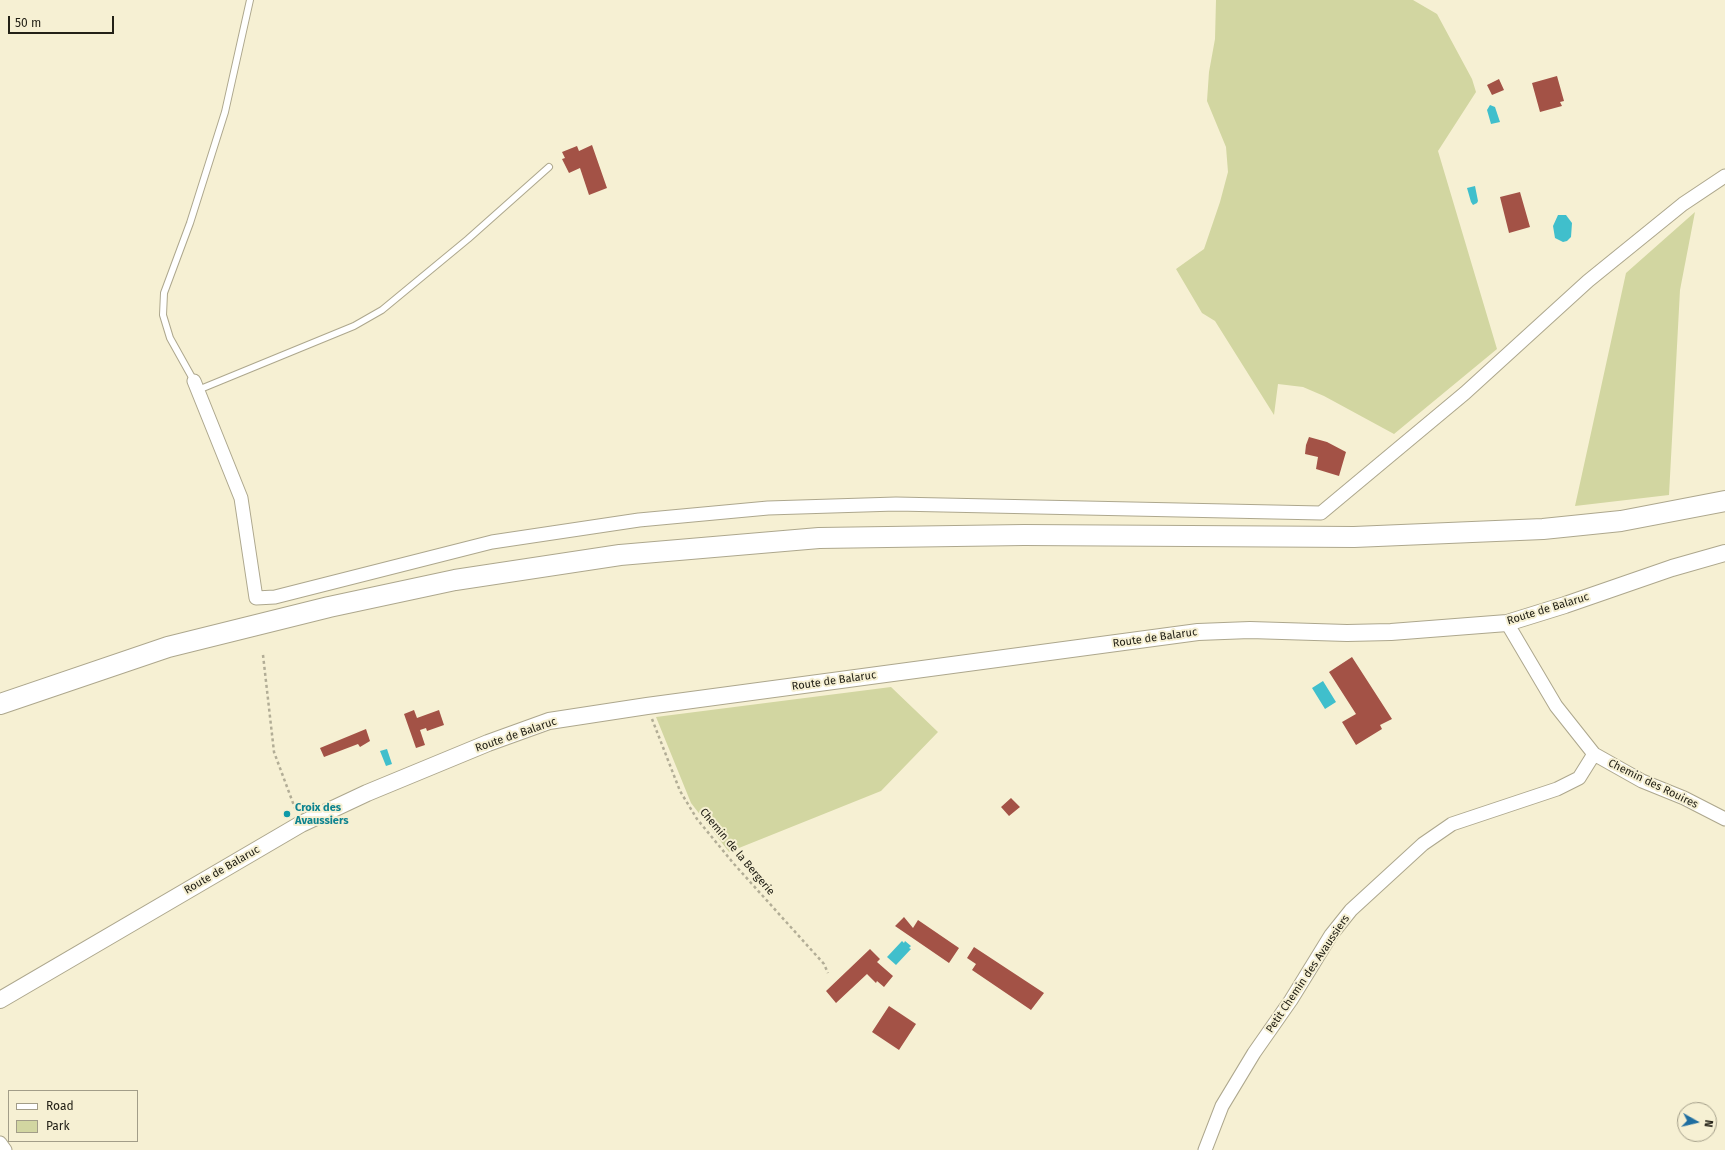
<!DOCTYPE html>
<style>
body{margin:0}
#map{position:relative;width:1725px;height:1150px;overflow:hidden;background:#f6f0d3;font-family:"Fira Sans",sans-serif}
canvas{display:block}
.legend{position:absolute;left:8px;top:1090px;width:130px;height:52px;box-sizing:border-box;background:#f6f0d3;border:1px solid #a29d88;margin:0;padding:5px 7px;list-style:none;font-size:12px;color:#232117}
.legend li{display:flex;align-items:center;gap:8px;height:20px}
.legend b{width:20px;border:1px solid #a29d88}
.north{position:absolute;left:1677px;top:1102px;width:40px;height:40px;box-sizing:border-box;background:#f6f0d3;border:1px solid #a29d88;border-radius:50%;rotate:98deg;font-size:11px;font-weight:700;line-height:16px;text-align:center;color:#232117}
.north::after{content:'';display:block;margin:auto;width:14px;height:18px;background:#1f6ea0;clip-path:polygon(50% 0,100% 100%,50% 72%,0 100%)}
.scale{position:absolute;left:8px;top:16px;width:106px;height:18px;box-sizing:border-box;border:2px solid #232117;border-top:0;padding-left:5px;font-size:12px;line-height:14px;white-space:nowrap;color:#232117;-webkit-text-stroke:3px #f6f0d3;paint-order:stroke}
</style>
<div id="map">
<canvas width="1725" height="1150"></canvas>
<ul class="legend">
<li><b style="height:5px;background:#fff"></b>Road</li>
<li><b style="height:11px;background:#d2d6a1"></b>Park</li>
</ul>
<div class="north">N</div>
<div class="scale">50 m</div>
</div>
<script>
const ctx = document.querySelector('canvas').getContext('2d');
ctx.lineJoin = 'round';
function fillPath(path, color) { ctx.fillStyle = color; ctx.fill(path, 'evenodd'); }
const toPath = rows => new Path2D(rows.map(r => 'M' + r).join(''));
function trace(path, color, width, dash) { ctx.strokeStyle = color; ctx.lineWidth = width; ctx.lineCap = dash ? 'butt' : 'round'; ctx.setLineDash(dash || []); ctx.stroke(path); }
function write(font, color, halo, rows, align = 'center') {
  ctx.font = font + ' "Fira Sans",sans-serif'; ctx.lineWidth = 4; ctx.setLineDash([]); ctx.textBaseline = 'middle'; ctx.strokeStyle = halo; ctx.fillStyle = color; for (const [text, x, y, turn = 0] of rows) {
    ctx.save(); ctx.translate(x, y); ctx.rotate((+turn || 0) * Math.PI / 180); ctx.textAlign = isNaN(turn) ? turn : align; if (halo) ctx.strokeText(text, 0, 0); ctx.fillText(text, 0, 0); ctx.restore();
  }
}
fillPath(toPath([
 [1216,0,1413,0,1437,14,1472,79,1476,92,1438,151,1497,349,1394,434,1324,396,1303,387,1278,384,1274,415,1215,321,1202,313,1176,269,1204,249,1220,202,1228,172,1226,147,1207,101,1209,72,1215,39],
 [1695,212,1680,290,1669,495,1575,506,1626,273],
 [891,687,938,732,881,791,729,852,691,803,656,717]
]), '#d2d6a1');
fillPath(toPath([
 [1490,105,1495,107,1500,122,1491,124,1487,110],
 [1475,186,1478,201,1477,203,1473,205,1471,202,1467,188],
 [1558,215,1566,215,1572,223,1571,237,1567,241,1563,242,1555,238,1553,226],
 [1323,681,1336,702,1325,709,1312,688],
 [387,749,392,764,386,766,380,751],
 [902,941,904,943,905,941,911,946,909,948,911,949,896,965,887,957]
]), '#40bfcc');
fillPath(toPath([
 [1557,76,1564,101,1560,102,1562,106,1540,112,1532,83],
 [1499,79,1504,90,1492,95,1487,85],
 [592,145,607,188,589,195,580,168,569,173,562,159,565,158,562,152,577,146,579,151],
 [1520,192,1530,227,1509,233,1500,197],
 [1309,437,1327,442,1346,452,1339,476,1316,469,1318,457,1305,454,1306,445],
 [1352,657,1392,719,1380,725,1382,729,1356,745,1342,722,1356,714,1329,672],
 [414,710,417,718,439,710,444,725,427,731,426,728,420,730,425,745,416,748,404,714],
 [366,729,370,741,360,747,358,744,324,757,320,748],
 [1011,798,1020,807,1009,816,1001,807],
 [904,917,913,928,918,920,959,948,949,963,895,926],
 [974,947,1044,993,1031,1010,972,970,976,964,967,958],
 [870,949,880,959,877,962,893,976,884,987,877,981,876,983,867,974,836,1003,826,991],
 [889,1006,916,1024,899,1050,872,1032]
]), '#a35246');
const service = toPath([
 [194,381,170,338,163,315,164,293,190,223,225,112,250,0],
 [198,390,354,326,382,310,468,239,549,167]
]);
const minor = toPath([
 [194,381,241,498,256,598,275,597,492,542,639,520,768,508,896,504,1321,513,1465,393,1588,281,1683,204,1725,176],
 [1507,623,1556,706,1594,754,1642,781,1684,798,1725,819],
 [0,1143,5,1150],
 [1205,1150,1222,1106,1254,1053,1291,1000,1331,935,1351,910,1423,844,1452,824,1557,789,1579,778,1594,754]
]);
const tertiary = toPath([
 [0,1000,301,824,367,793,488,743,549,721,647,706,1198,632,1250,630,1347,633,1391,632,1507,623,1565,605,1672,568,1725,553]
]);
const primary = toPath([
 [0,704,168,647,329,607,455,580,620,555,819,538,1024,535,1354,537,1543,529,1621,521,1725,501]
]);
trace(service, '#ada78d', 8);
trace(minor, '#ada78d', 15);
trace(tertiary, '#ada78d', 18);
trace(primary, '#ada78d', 22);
trace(toPath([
 [263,655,274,752,296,811],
 [652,719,680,791,697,819,734,864,824,964,828,973]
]), '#b2ad96', 2.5, [3, 3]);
trace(service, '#fff', 6);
trace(minor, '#fff', 13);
trace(tertiary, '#fff', 16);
trace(primary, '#fff', 20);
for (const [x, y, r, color] of [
 [287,814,4,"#0f9aa8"]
]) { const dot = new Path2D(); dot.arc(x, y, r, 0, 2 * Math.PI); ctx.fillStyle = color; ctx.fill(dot); trace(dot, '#f6f0d3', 1.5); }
write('11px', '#232117', '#f6f0d3', [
 ["Route de Balaruc",1548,609,-17],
 ["Route de Balaruc",1155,638,-8],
 ["Route de Balaruc",834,681,-8],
 ["Route de Balaruc",516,735,-19],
 ["Chemin des Rouires",1653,784,26],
 ["Chemin de la Bergerie",737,852,50],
 ["Route de Balaruc",222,870,-30],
 ["Petit Chemin des Avaussiers",1308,974,-56]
]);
write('bold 11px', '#0d838f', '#f6f0d3', [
 ["Croix des",295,808],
 ["Avaussiers",295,821]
], 'left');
</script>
